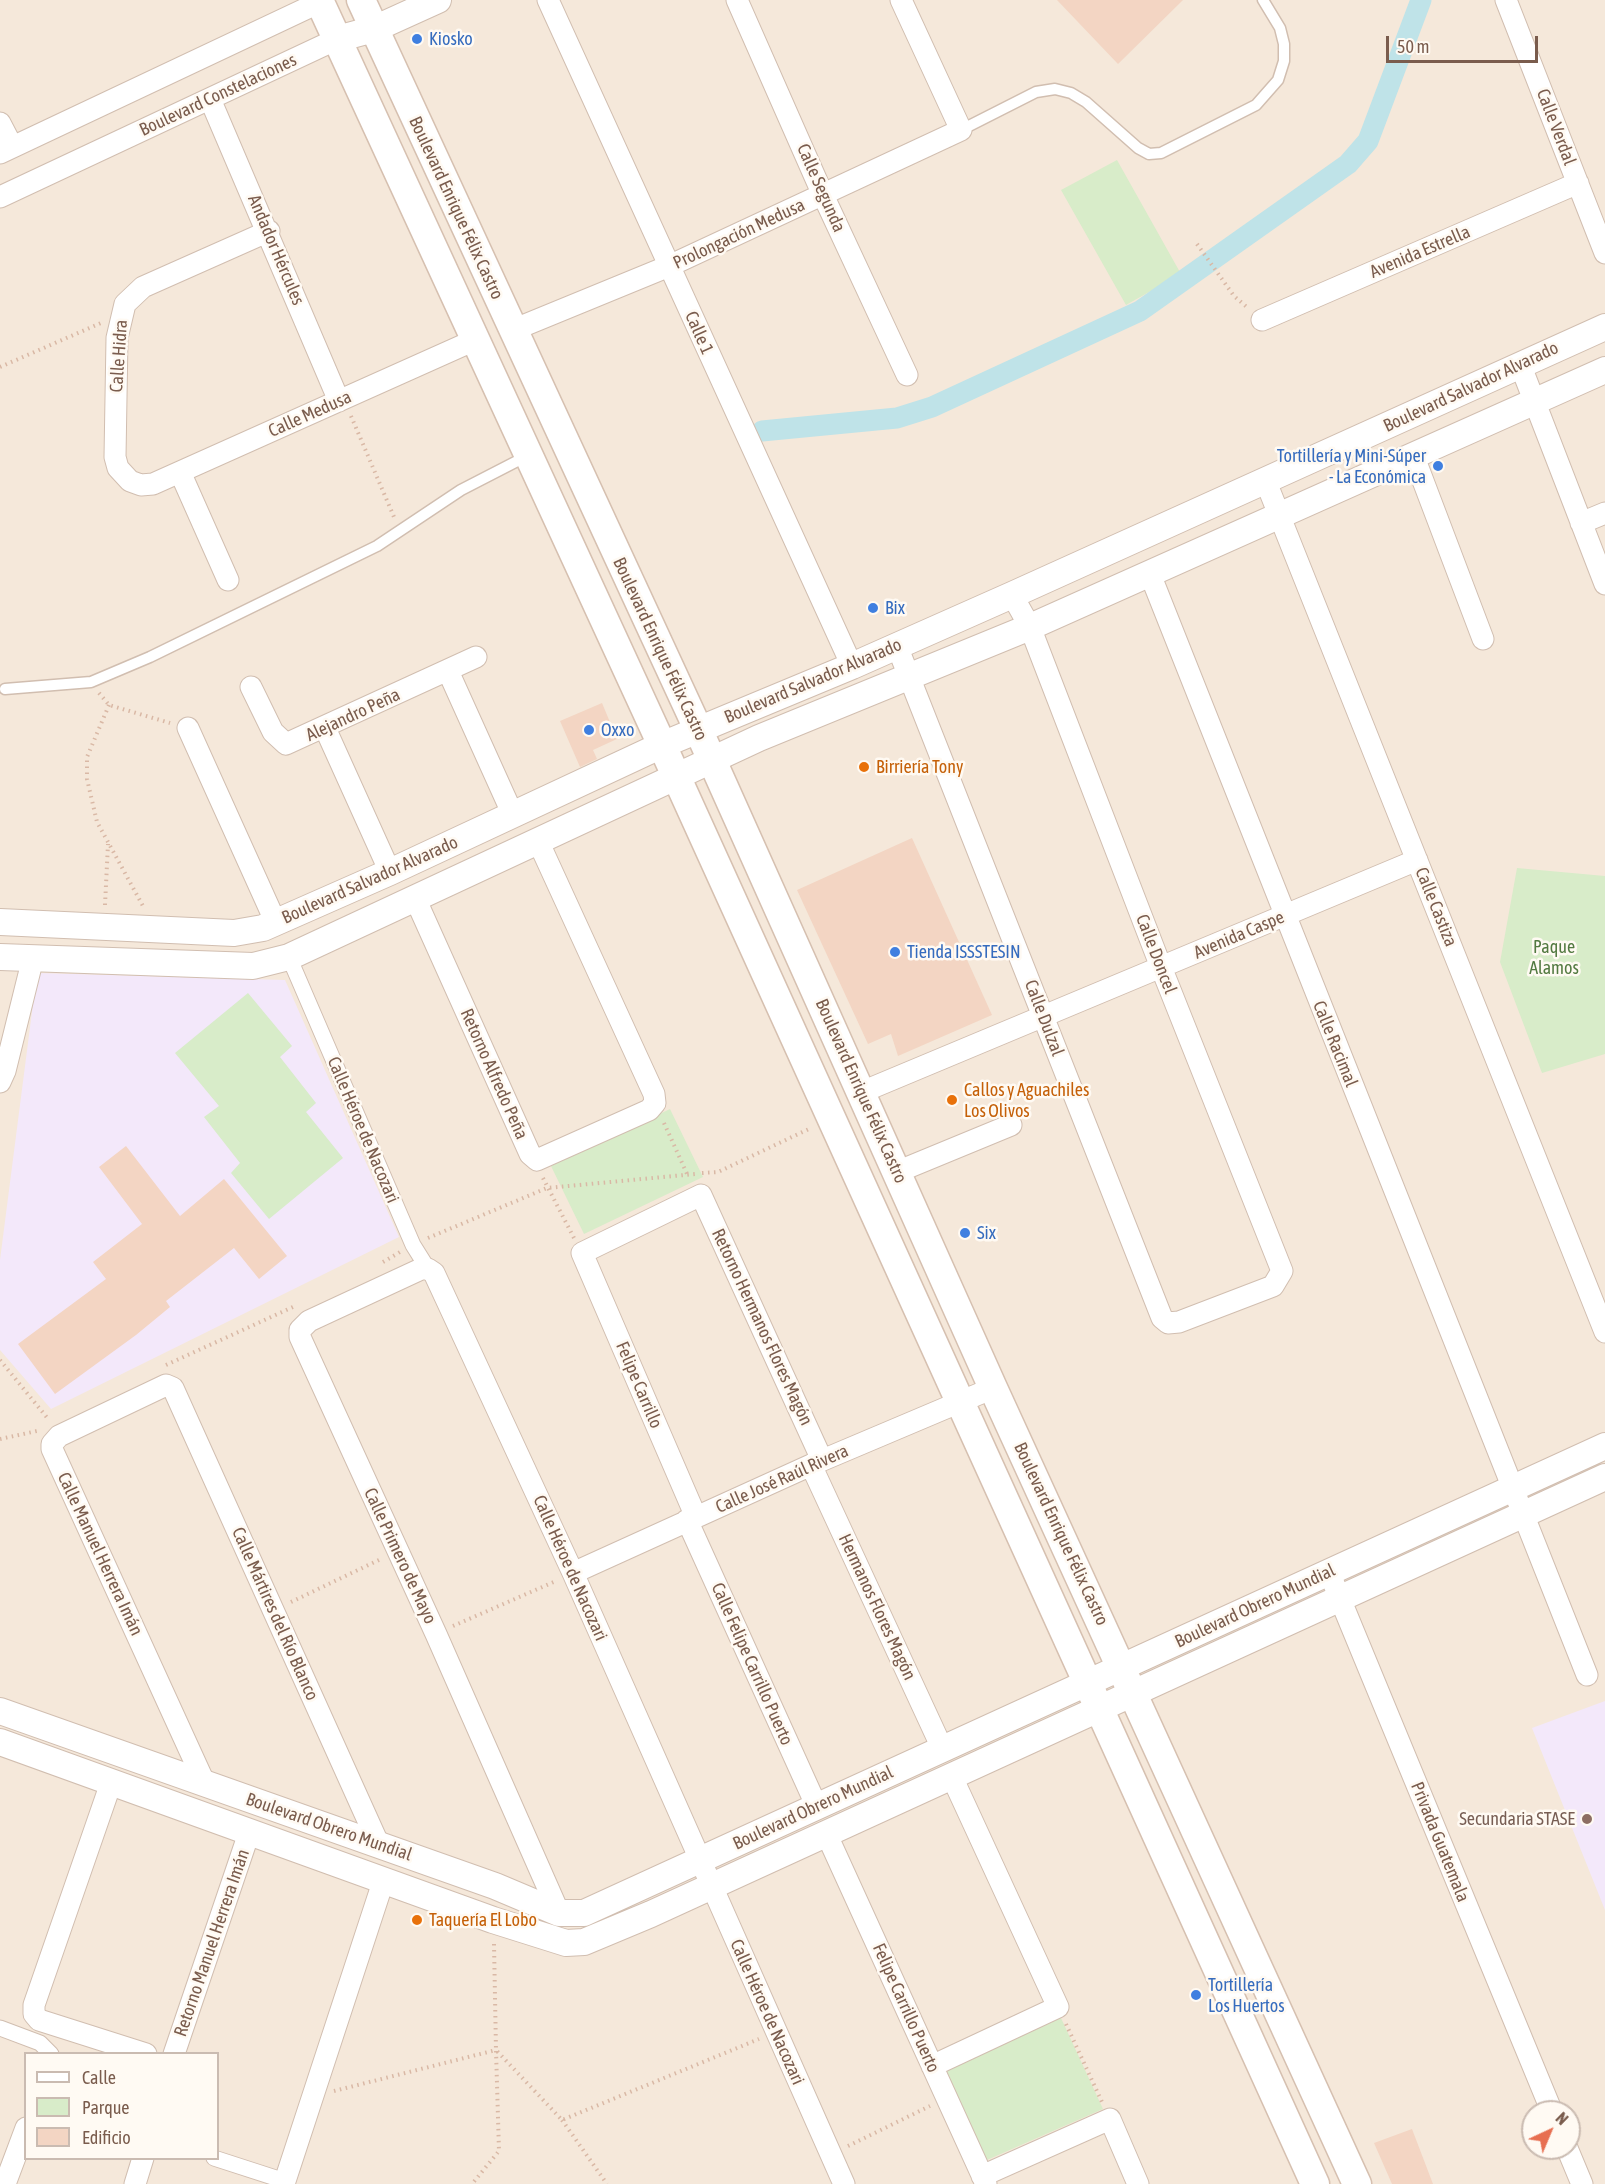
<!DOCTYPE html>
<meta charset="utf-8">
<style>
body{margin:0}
#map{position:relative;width:1605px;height:2184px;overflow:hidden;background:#fdf6ec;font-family:"Asap Condensed",sans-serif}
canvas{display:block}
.legend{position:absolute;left:24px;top:2052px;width:195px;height:108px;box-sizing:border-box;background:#fffaf3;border:2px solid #cabbb1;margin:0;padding:8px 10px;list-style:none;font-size:18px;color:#7a5c4d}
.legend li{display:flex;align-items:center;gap:12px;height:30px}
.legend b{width:30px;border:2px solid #cabbb1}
.north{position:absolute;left:1521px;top:2100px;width:60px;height:60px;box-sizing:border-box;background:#fffaf3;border:2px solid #cabbb1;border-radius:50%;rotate:44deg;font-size:16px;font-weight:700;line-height:24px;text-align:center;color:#7a5c4d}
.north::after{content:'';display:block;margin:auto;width:21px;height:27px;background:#e76f51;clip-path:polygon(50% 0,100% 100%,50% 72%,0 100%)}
.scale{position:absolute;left:1386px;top:36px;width:152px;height:27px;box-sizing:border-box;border:3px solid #7a5c4d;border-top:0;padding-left:8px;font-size:18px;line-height:21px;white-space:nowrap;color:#7a5c4d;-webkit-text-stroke:4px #fffaf3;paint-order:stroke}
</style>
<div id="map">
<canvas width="1605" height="2184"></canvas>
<ul class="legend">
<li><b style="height:8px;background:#fff"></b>Calle</li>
<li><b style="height:16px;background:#d8ecc9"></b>Parque</li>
<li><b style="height:16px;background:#f3d5c3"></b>Edificio</li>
</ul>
<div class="north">N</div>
<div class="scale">50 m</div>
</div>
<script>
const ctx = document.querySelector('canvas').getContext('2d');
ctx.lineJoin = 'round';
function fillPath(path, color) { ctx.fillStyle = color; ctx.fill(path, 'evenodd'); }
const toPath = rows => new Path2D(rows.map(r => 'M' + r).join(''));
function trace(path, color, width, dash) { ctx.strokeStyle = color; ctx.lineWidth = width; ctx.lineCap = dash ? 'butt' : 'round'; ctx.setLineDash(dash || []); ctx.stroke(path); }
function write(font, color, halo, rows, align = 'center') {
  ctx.font = font + ' "Asap Condensed",sans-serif'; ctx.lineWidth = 5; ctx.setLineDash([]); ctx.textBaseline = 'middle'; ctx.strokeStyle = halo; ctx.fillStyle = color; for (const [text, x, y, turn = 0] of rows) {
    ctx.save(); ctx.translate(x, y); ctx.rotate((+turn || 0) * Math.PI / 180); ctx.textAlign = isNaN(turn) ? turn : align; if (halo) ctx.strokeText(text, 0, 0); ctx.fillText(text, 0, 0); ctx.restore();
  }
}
fillPath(toPath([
 [0,0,1605,0,1605,2184,0,2184],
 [26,2054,218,2054,218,2158,26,2158],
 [1533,2112,1569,2112,1569,2148,1533,2148]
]), '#f5e8da');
fillPath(toPath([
 [37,973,285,980,399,1237,51,1409,0,1350,0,1260],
 [1605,1701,1605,1910,1532,1728]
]), '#f3e8fa');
fillPath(toPath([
 [1117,160,1181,274,1126,305,1061,190],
 [1517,868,1605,876,1605,1054,1542,1073,1500,962],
 [248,993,292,1046,280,1057,316,1103,306,1112,343,1158,269,1219,231,1173,240,1163,204,1117,219,1106,175,1053],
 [670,1109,703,1177,584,1234,551,1166],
 [1061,2018,1103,2109,987,2160,946,2071]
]), '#d8ecc9');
trace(toPath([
 [762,431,897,418,932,407,1140,311,1348,164,1368,141,1421,0]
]), '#bfe3e8', 21);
fillPath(toPath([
 [1057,0,1183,0,1118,64],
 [602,703,617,739,593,750,597,759,580,767,560,721],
 [912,838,992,1015,898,1056,891,1034,868,1044,797,890],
 [126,1146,180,1216,224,1179,287,1256,259,1279,234,1248,166,1301,170,1307,136,1335,55,1394,18,1344,106,1279,93,1262,142,1224,99,1167],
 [1412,2129,1433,2184,1392,2184,1374,2143]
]), '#f3d5c3');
const service = toPath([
 [961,130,1036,92,1055,89,1071,93,1086,102,1138,148,1149,154,1161,153,1256,105,1278,80,1284,61,1284,44,1280,28,1263,0],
 [5,689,91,682,150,657,377,546,461,490,527,456]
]);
const pedestrian = toPath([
 [289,957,413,1245,428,1269],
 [0,2028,40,2043,51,2054],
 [214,2158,285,2181]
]);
const minor = toPath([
 [548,0,852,666],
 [737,0,823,195,907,375],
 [1506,0,1605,253],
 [210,99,339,401],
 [0,123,12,146],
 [0,153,320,2],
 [0,197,337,39],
 [269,231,143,287,125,304,117,338,115,457,118,468,130,481,141,485,153,484,477,339],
 [1262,320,1578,183],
 [513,330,669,266,961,130,901,0],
 [1520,364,1605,584],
 [1414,457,1483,639],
 [180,472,228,580],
 [1266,482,1605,1332],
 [1581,523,1605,513],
 [1150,574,1587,1675],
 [897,646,1162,1318,1168,1323,1179,1322,1273,1286,1282,1271,1161,967,1030,627,1012,595],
 [448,671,513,815],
 [251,687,273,732,286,744,476,657],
 [188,728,276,923],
 [325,728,390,872],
 [415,898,530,1154,537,1160,649,1110,655,1103,654,1094,538,841],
 [0,1082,5,1071,33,958],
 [862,1092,1417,860],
 [897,1172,1011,1125],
 [811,1465,942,1748],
 [696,1517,582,1253,701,1195,822,1460],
 [687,1520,817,1807],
 [1329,1572,1552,2112],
 [573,1573,811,1465,993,1388],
 [111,1783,34,2005,34,2014,39,2020,146,2054],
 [205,1784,52,1449,52,1444,59,1436,166,1385,173,1388,379,1845],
 [826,1833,986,2184],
 [559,1913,436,1634,300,1337,300,1330,309,1321,421,1269,428,1269,434,1273,573,1573,844,2184],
 [174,2054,249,1833],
 [932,2066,1058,2007,952,1777],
 [1567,2148,1582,2184],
 [982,2176,1110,2119,1138,2184],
 [5,2184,26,2128],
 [135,2184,143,2158],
 [284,2184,384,1879]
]);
const tertiary = toPath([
 [337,39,374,29,438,0],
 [0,922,234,933,263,928,390,872,662,745,852,666,1012,595,1605,327],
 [0,957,253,966,289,957,759,738,1030,627,1605,370],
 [0,1711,495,1886,559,1913,584,1913,1605,1446],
 [0,1742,493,1920,566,1943,584,1942,651,1914,1605,1477]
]);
const secondary = toPath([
 [319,0,662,745,1315,2184],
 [361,0,698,729,993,1388,1357,2184]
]);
trace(service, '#d1beb0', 13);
trace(pedestrian, '#d1beb0', 17);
trace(minor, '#d1beb0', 23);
trace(tertiary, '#d1beb0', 28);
trace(secondary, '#d6c0b0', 31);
trace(toPath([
 [1197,244,1234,296,1249,309],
 [0,367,101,323],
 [351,416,394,517],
 [99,693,109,705,170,723],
 [109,705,87,757,87,779,97,822,143,906],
 [105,905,108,844],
 [664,1123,688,1176],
 [702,1173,718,1172,811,1128],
 [543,1178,574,1238],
 [428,1238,547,1188,695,1174],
 [383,1262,400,1252],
 [0,1360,49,1420],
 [166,1365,293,1307],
 [0,1439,37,1431],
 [291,1602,381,1559],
 [453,1626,556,1581],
 [494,1944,496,2050,562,2120,759,2039],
 [1066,2024,1102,2102],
 [334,2091,496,2050,499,2151,472,2184],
 [562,2120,607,2184],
 [848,2146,930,2106]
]), '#d9b8a5', 4, [1.5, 4.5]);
trace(service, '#fff', 10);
trace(pedestrian, '#fff', 15);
trace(minor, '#fff', 21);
trace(tertiary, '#fff', 26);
trace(secondary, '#fff', 28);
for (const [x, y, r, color] of [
 [417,39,6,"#3f7fe0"],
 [1438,466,6,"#3f7fe0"],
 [873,608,6,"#3f7fe0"],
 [589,730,6,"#3f7fe0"],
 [864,767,6,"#e8710a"],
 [895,952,6,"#3f7fe0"],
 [952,1100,6,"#e8710a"],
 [965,1233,6,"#3f7fe0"],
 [1587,1819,6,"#8d6e63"],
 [417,1920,6,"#e8710a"],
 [1196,1995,6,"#3f7fe0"]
]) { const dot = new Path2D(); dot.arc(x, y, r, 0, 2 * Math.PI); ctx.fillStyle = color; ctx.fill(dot); trace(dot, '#fffaf3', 2); }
write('18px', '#366cbe', '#fffaf3', [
 ["Kiosko",429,39],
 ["Tortillería y Mini-Súper",1426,456,"right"],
 ["- La Económica",1426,477,"right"],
 ["Bix",885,608],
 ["Oxxo",601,730],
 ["Tienda ISSSTESIN",907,952],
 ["Six",977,1233],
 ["Tortillería",1208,1985],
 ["Los Huertos",1208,2006]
], 'left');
write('18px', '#7a5c4d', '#fffaf3', [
 ["Boulevard Constelaciones",218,95,-25],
 ["Calle Verdal",1556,127,69],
 ["Calle Segunda",821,188,66],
 ["Boulevard Enrique Félix Castro",456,208,65],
 ["Prolongación Medusa",739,234,-25],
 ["Andador Hércules",276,250,67],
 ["Avenida Estrella",1420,252,-23],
 ["Calle 1",699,333,66],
 ["Calle Hidra",119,356,-86],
 ["Boulevard Salvador Alvarado",1471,387,-25],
 ["Calle Medusa",310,414,-24],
 ["Boulevard Enrique Félix Castro",660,649,65],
 ["Boulevard Salvador Alvarado",813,681,-23],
 ["Alejandro Peña",353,715,-25],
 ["Boulevard Salvador Alvarado",370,880,-24],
 ["Calle Castiza",1436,907,68],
 ["Avenida Caspe",1239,935,-23],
 ["Calle Doncel",1156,954,69],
 ["Calle Dulzal",1044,1018,69],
 ["Calle Racimal",1335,1044,68],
 ["Retorno Alfredo Peña",494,1074,66],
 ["Boulevard Enrique Félix Castro",861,1091,66],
 ["Calle Héroe de Nacozari",363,1130,67],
 ["Retorno Hermanos Flores Magón",762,1327,65],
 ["Felipe Carrillo",639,1385,67],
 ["Calle José Raúl Rivera",782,1479,-24],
 ["Boulevard Enrique Félix Castro",1061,1534,65],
 ["Calle Manuel Herrera Imán",100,1554,65],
 ["Calle Primero de Mayo",400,1556,65],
 ["Calle Héroe de Nacozari",570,1568,66],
 ["Boulevard Obrero Mundial",1255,1606,-25],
 ["Hermanos Flores Magón",877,1607,65],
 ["Calle Mártires del Río Blanco",275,1614,66],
 ["Calle Felipe Carrillo Puerto",752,1664,66],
 ["Boulevard Obrero Mundial",813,1808,-25],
 ["Boulevard Obrero Mundial",329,1827,19],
 ["Privada Guatemala",1440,1842,68],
 ["Retorno Manuel Herrera Imán",212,1943,-71],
 ["Felipe Carrillo Puerto",906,2008,66],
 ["Calle Héroe de Nacozari",767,2012,66]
]);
write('18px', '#c56008', '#fffaf3', [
 ["Birriería Tony",876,767],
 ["Callos y Aguachiles",964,1090],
 ["Los Olivos",964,1111],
 ["Taquería El Lobo",429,1920]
], 'left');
write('18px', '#537a41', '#fffaf3', [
 ["Paque",1554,947],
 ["Alamos",1554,968]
]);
write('18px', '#785e54', '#fffaf3', [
 ["Secundaria STASE",1575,1819]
], 'right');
</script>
